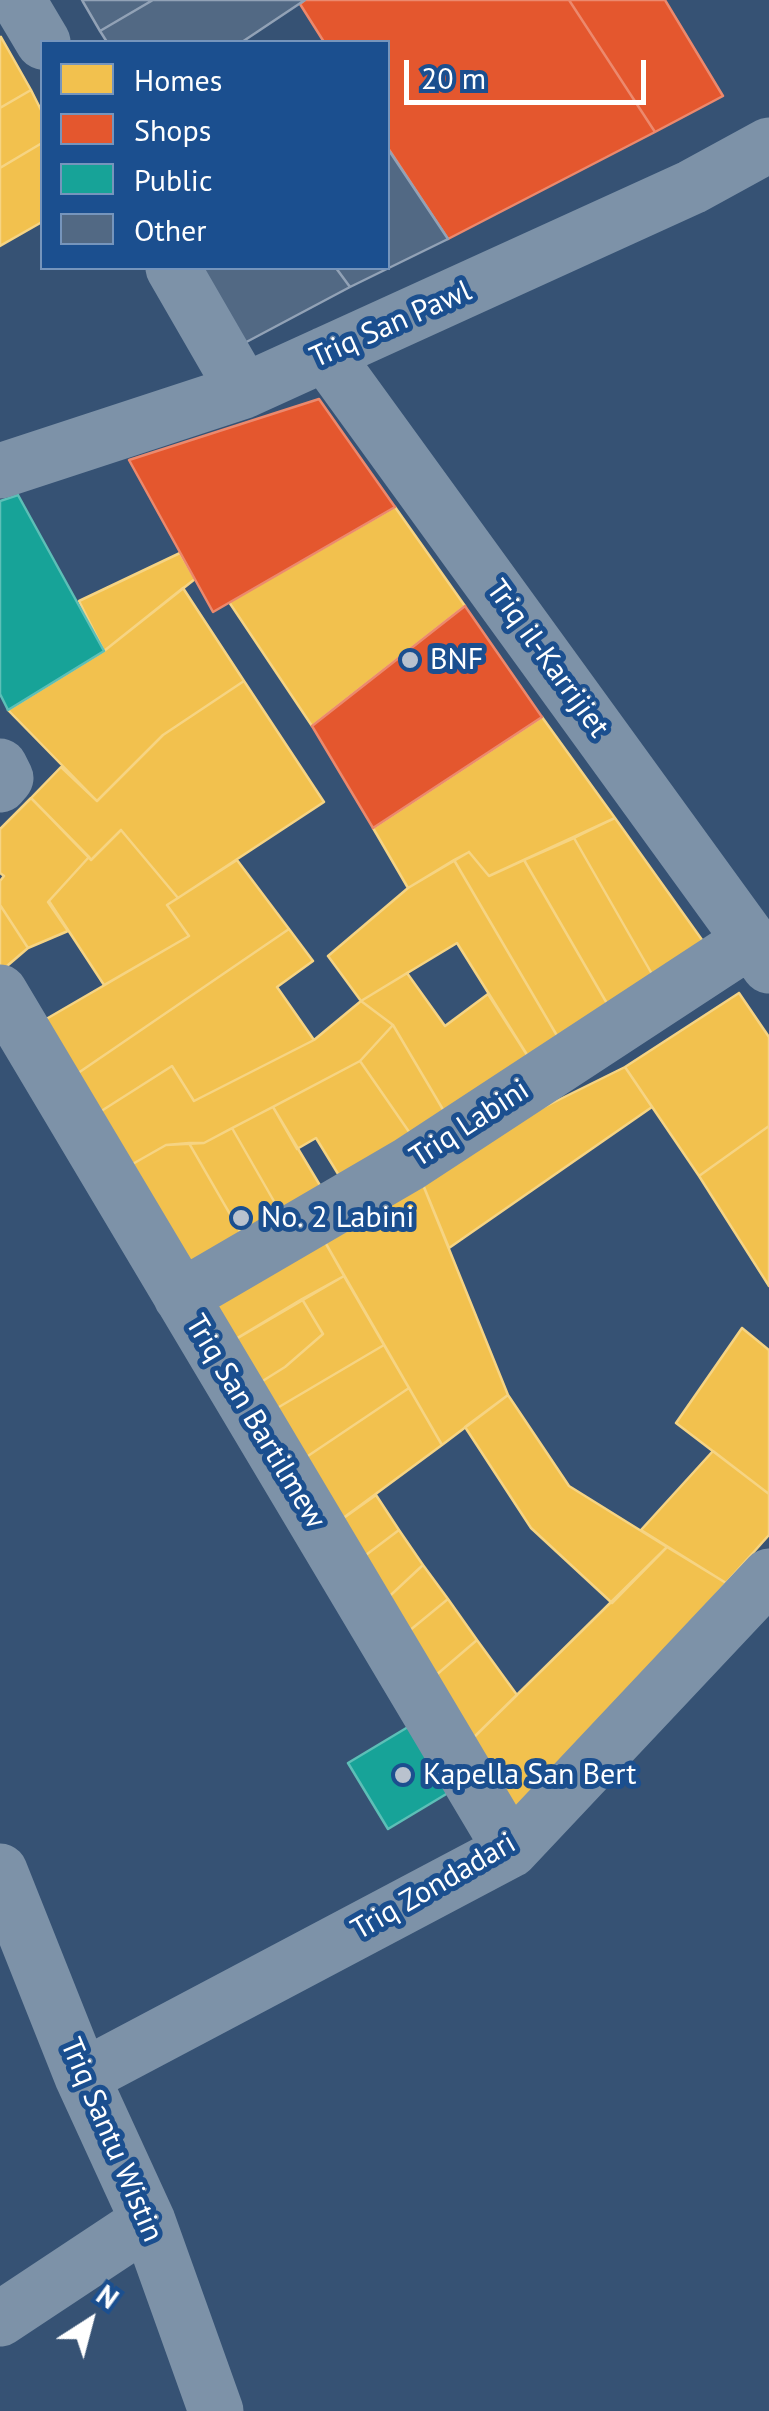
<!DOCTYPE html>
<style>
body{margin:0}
#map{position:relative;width:769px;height:2411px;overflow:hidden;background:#365274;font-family:"PT Sans",sans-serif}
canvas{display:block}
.legend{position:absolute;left:40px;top:40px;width:350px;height:230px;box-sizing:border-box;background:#1b4f8f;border:2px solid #7695bc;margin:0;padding:12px 18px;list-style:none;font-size:30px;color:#fff}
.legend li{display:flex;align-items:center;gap:20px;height:50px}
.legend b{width:50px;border:2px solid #7695bc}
.north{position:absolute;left:40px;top:2271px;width:100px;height:100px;-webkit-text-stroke:8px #1b4f8f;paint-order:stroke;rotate:36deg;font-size:28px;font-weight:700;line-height:40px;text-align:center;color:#fff}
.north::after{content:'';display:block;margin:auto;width:35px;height:45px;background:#fff;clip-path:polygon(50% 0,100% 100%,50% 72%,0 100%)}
.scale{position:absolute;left:404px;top:60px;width:242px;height:45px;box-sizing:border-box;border:5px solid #fff;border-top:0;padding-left:12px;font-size:30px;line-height:35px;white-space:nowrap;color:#fff;-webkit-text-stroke:8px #1b4f8f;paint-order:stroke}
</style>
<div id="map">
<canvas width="769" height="2411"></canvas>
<ul class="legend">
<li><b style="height:28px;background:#f2c14e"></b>Homes</li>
<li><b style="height:28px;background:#e4572e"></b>Shops</li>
<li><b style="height:28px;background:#17a398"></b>Public</li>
<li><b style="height:28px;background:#526984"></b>Other</li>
</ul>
<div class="north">N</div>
<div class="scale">20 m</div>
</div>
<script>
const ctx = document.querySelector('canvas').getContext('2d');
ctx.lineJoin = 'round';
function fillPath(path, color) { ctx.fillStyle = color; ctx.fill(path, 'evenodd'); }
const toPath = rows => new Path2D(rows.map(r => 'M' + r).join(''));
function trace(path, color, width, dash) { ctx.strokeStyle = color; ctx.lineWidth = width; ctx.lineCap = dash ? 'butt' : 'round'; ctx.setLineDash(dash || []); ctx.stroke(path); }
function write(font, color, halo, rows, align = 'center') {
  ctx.font = font + ' "PT Sans",sans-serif'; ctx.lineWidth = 10; ctx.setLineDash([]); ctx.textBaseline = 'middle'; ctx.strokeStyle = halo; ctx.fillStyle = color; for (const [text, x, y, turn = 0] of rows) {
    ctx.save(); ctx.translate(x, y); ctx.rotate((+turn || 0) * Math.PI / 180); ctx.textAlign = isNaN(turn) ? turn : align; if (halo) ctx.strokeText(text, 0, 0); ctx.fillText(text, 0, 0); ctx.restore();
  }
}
const homes = toPath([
 [1,37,31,90,0,108,0,37,1,37],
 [31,90,42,112,42,143,0,168,0,108,31,90],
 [42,143,42,222,0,246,0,168,42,143],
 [395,507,465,606,312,726,229,602,395,507],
 [180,553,195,579,104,651,79,601,180,553],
 [183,588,244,681,163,735,97,801,8,710,104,651,183,588],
 [244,681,324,802,178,898,121,830,91,860,31,798,61,767,97,801,163,735,244,681],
 [542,717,615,818,489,876,469,852,408,888,373,828,542,717],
 [31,798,89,857,48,902,68,931,28,948,0,905,0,881,4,876,0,873,0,829,31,798],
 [615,818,710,951,660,988,574,838,615,818],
 [121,830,178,898,167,905,189,936,104,985,49,901,89,857,91,860,121,830],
 [574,838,660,988,616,1019,524,860,574,838],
 [469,852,489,876,524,860,616,1019,566,1051,454,860,469,852],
 [237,860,289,929,62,1084,29,1029,189,936,167,905,237,860],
 [454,860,566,1051,536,1069,457,943,361,1001,328,956,408,888,454,860],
 [0,905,28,948,0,972,0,905],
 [289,929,313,961,277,987,314,1040,194,1101,172,1066,84,1122,62,1084,289,929],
 [407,973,445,1026,488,994,536,1069,448,1118,393,1025,361,1001,407,973],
 [739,993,769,1037,769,1126,699,1176,625,1067,739,993],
 [361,1001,393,1025,360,1061,204,1143,166,1145,115,1174,84,1122,172,1066,194,1101,314,1040,361,1001],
 [393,1025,448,1118,414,1139,360,1061,393,1025],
 [360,1061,414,1139,343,1182,316,1138,297,1149,273,1107,360,1061],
 [625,1067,652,1107,449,1248,417,1170,625,1067],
 [273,1107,324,1192,283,1217,232,1128,273,1107],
 [769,1126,769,1286,699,1176,769,1126],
 [232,1128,283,1217,245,1240,189,1143,204,1143,232,1128],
 [189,1143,245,1240,177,1280,115,1174,166,1145,189,1143],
 [417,1170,508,1395,442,1445,317,1228,417,1170],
 [317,1228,344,1276,219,1349,191,1304,317,1228],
 [344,1276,384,1345,262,1417,245,1392,285,1367,323,1334,302,1299,344,1276],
 [302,1299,323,1334,285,1367,245,1392,219,1349,302,1299],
 [742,1328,769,1350,769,1494,676,1423,742,1328],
 [384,1345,409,1388,293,1466,262,1417,384,1345],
 [409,1388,442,1445,331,1527,293,1466,409,1388],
 [508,1395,569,1486,667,1547,612,1603,531,1528,465,1427,508,1395],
 [713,1451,769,1494,769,1535,726,1583,641,1530,713,1451],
 [376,1495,399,1530,354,1564,331,1527,376,1495],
 [399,1530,423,1565,379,1606,354,1564,399,1530],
 [667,1547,726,1583,521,1817,467,1744,667,1547],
 [423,1565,448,1599,398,1640,379,1606,423,1565],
 [448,1599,477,1640,428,1682,398,1640,448,1599],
 [477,1640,517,1695,467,1744,428,1682,477,1640]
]);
fillPath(homes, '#f2c14e');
trace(homes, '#f6d483', 2.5);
const shops = toPath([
 [305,0,569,0,655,132,448,239,388,148,388,42,324,42,300,4,305,0],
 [569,0,665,0,723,96,655,132,569,0],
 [319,399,395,507,213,612,129,460,319,399],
 [465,606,542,717,373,828,312,726,465,606]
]);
fillPath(shops, '#e4572e');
trace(shops, '#ec896d', 2.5);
const public = toPath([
 [18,495,104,651,8,710,0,694,0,501,18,495],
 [418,1721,458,1787,388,1829,348,1763,418,1721]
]);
fillPath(public, '#17a398');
trace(public, '#5dbfb7', 2.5);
const building = toPath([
 [82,0,153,0,100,31,82,0],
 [153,0,305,0,242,42,107,42,100,31,153,0],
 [390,152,448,239,350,287,336,268,388,268,388,154,390,152],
 [189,268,336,268,350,287,237,347,189,268]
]);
fillPath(building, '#526984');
trace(building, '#92a2b6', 2.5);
trace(toPath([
 [18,0,43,42],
 [173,268,244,391],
 [325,354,769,966],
 [0,471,244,391,692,187,769,145],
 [0,766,6,778,0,785],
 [0,992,511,1850],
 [181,1297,409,1164,751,940],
 [0,1871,82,2077,148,2221,216,2411],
 [82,2077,511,1850,769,1576],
 [0,2319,148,2221]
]), '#7d92a8', 55);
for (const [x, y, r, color] of [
 [410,660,10,"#b9c2ce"],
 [241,1218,10,"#b9c2ce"],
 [403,1775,10,"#b9c2ce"]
]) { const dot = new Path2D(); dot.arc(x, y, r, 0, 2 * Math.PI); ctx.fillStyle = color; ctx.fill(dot); trace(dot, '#1b4f8f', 4); }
write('30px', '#fff', '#1b4f8f', [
 ["Triq San Pawl",391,325,-24],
 ["Triq il-Karrijiet",547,659,54],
 ["Triq Labini",470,1124,-33],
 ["Triq San Bartilmew",255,1422,59],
 ["Triq Zondadari",434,1887,-30],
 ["Triq Santu Wistin",111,2140,67]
]);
write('30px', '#fff', '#1b4f8f', [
 ["BNF",430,660],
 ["No. 2 Labini",261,1218],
 ["Kapella San Bert",423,1775]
], 'left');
</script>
